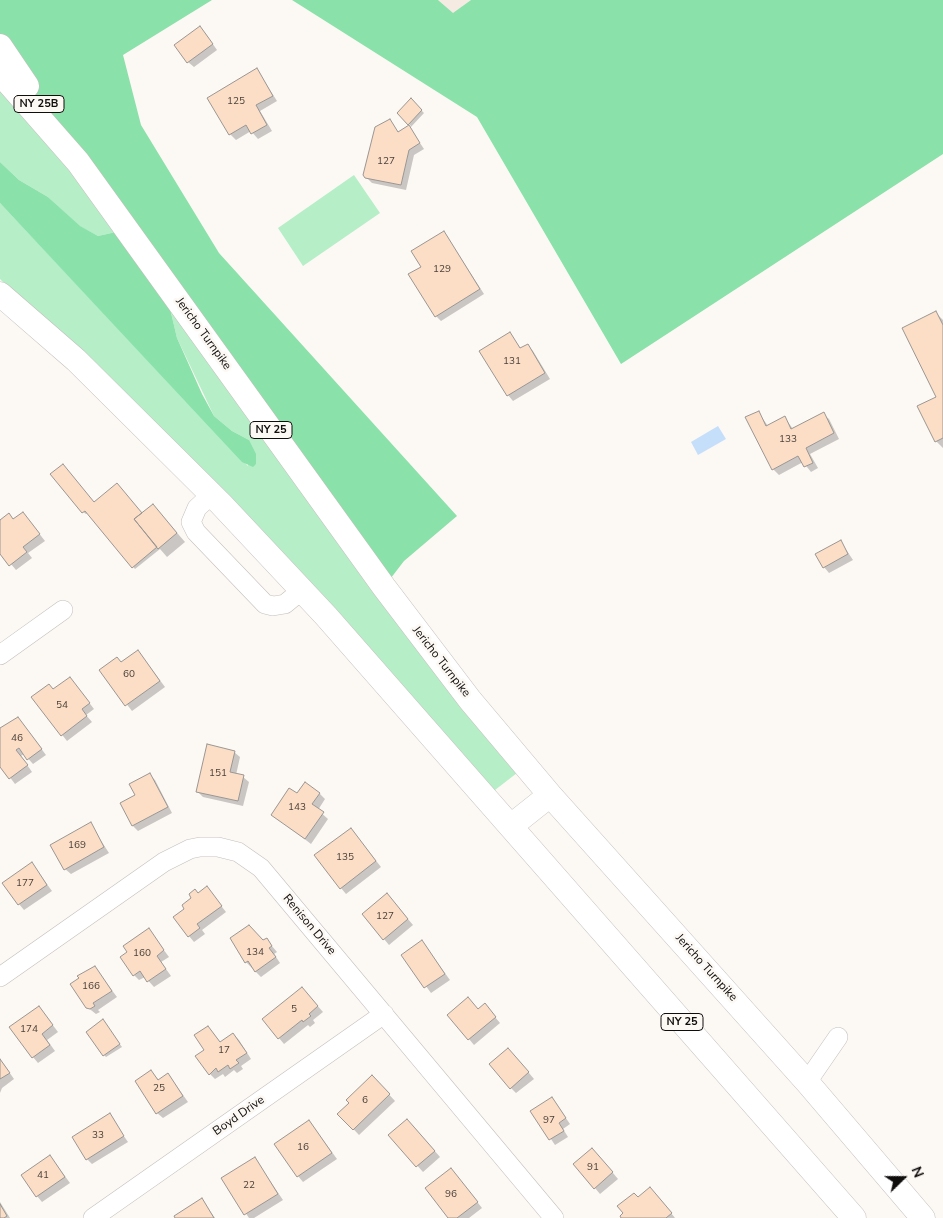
<!DOCTYPE html>
<style>
body{margin:0}
#map{position:relative;width:943px;height:1218px;overflow:hidden;background:#fcf8f4;font-family:"Nunito Sans",sans-serif}
canvas{display:block}
.north{position:absolute;left:878px;top:1153px;width:50px;height:50px;-webkit-text-stroke:4px #fcf8f4;paint-order:stroke;rotate:68deg;font-size:14px;font-weight:700;line-height:20px;text-align:center;color:#100e0d}
.north::after{content:'';display:block;margin:auto;width:18px;height:22px;background:#100e0d;clip-path:polygon(50% 0,100% 100%,50% 72%,0 100%)}
</style>
<div id="map">
<canvas width="943" height="1218"></canvas>
<div class="north">N</div>
</div>
<script>
const ctx = document.querySelector('canvas').getContext('2d');
ctx.lineJoin = 'round';
function fillPath(path, color) { ctx.fillStyle = color; ctx.fill(path, 'evenodd'); }
const toPath = rows => new Path2D(rows.map(r => 'M' + r).join(''));
function trace(path, color, width, dash) { ctx.strokeStyle = color; ctx.lineWidth = width; ctx.lineCap = dash ? 'butt' : 'round'; ctx.setLineDash(dash || []); ctx.stroke(path); }
function write(font, color, halo, rows, align = 'center') {
  ctx.font = font + ' "Nunito Sans",sans-serif'; ctx.lineWidth = 5; ctx.setLineDash([]); ctx.textBaseline = 'middle'; ctx.strokeStyle = halo; ctx.fillStyle = color; for (const [text, x, y, turn = 0] of rows) {
    ctx.save(); ctx.translate(x, y); ctx.rotate((+turn || 0) * Math.PI / 180); ctx.textAlign = isNaN(turn) ? turn : align; if (halo) ctx.strokeText(text, 0, 0); ctx.fillText(text, 0, 0); ctx.restore();
  }
}
fillPath(toPath([
 [438,0,471,0,453,14]
]), '#f6ebe3');
fillPath(toPath([
 [0,73,116,232,98,236,79,226,48,197,19,180,0,162],
 [354,175,380,213,303,266,278,228],
 [0,203,248,466,249,440,232,431,214,416,177,338,167,296,526,766,486,797,76,360,0,279]
]), '#b5eec7');
fillPath(toPath([
 [0,0,212,0,123,55,141,125,219,253,457,516,404,561,384,587,167,296,177,338,202,394,214,416,232,431,249,440,256,454,256,464,253,467,242,462,0,203,0,162,19,180,48,197,80,226,98,236,116,232,0,46],
 [292,0,438,0,453,13,471,0,943,0,943,154,621,364,477,117]
]), '#8ae1a9');
fillPath(toPath([
 [718,426,726,439,698,455,691,442]
]), '#c5dffa');
fillPath(toPath([
 [205,33,217,50,194,67,188,62],
 [257,70,277,101,260,111,272,131,258,139,251,131,236,140,230,134],
 [411,100,424,113,410,128,424,149,414,155,406,190,372,183,366,177,390,120,399,133,411,126,398,113],
 [444,232,484,294,441,321,436,316,422,267],
 [936,313,943,320,943,448,936,441,938,397],
 [510,334,521,349,527,345,533,351,550,379,513,401,508,395],
 [758,412,768,426,785,418,793,429,823,414,829,419,839,439,810,454,818,468,811,472,803,462,779,475,773,469],
 [95,504,142,514,153,505,185,542,167,557,160,549,135,569,88,513,86,514,83,512],
 [23,513,45,541,28,553,32,558,16,570,0,551,0,522,14,520],
 [841,542,853,560,829,573,824,567],
 [138,651,165,687,132,711,100,670,122,663],
 [75,684,94,709,86,715,92,722,67,741,33,698],
 [18,718,46,755,33,764,24,754,21,756,32,772,15,784,0,764,0,729],
 [234,752,240,757,236,775,243,777,249,782,243,806,203,797,197,791],
 [150,775,155,780,172,813,138,831,133,826,137,795],
 [320,794,325,799,318,810,328,819,311,844,272,814,297,795],
 [90,824,109,853,71,874,65,869],
 [351,829,381,867,346,894,341,888],
 [32,864,52,891,24,910,19,904],
 [207,888,226,912,202,930,205,934,194,942,189,936,186,909],
 [392,900,413,925,389,945,384,939],
 [149,930,169,957,161,962,171,976,154,987,145,977,139,980,134,975],
 [266,939,277,952,274,954,280,963,261,977,246,962],
 [422,942,450,980,431,993,403,955],
 [95,968,117,997,98,1010,100,1012,96,1014,87,1007],
 [302,988,323,1012,313,1020,315,1023,310,1027,308,1025,284,1044,264,1020],
 [39,1007,58,1032,47,1040,55,1051,38,1063,33,1057],
 [479,1010,490,1011,500,1023,474,1045,469,1039],
 [105,1024,122,1047,106,1057,104,1055],
 [208,1027,221,1043,233,1034,239,1040,251,1059,241,1066,243,1069,237,1073,234,1070,225,1077,223,1074,215,1079,210,1074,206,1050],
 [514,1055,534,1079,516,1093,511,1088],
 [0,1059,14,1079,2,1088,0,1093],
 [151,1072,159,1080,168,1074,188,1102,163,1118,157,1113],
 [372,1076,395,1101,359,1135,339,1114],
 [552,1098,570,1124,563,1129,568,1137,555,1145,532,1111],
 [109,1115,128,1142,92,1164,87,1159],
 [309,1121,337,1159,303,1182,298,1176],
 [413,1126,440,1157,423,1172,390,1135],
 [598,1155,618,1179,600,1194,595,1188],
 [50,1156,70,1183,42,1202,37,1196],
 [255,1159,283,1200,254,1218,249,1218,223,1179],
 [451,1169,482,1208,469,1218,449,1218],
 [656,1194,675,1218,623,1218,638,1199],
 [202,1200,215,1218,176,1218],
 [0,1202,10,1218,0,1218]
]), '#0003');
const building = toPath([
 [200,26,213,44,187,63,174,45,200,26],
 [257,68,273,96,256,105,267,125,251,134,246,125,229,135,207,98,257,68],
 [411,98,422,110,408,125,397,113,411,98],
 [390,119,398,132,409,125,420,143,409,150,401,185,365,178,363,175,375,127,390,119],
 [444,231,480,289,435,317,408,274,421,267,411,251,444,231],
 [936,311,943,325,943,438,935,442,917,406,936,397,902,328,936,311],
 [510,332,520,348,528,344,545,373,507,396,479,351,510,332],
 [759,411,766,426,785,416,791,429,824,412,834,433,806,448,813,463,804,467,798,456,772,470,745,417,759,411],
 [63,464,94,502,117,483,142,513,134,519,157,547,132,568,85,511,82,513,50,474,63,464],
 [153,504,177,533,158,549,134,519,153,504],
 [23,512,40,534,23,547,27,552,9,566,0,554,0,520,9,513,13,519,23,512],
 [841,540,848,554,823,568,815,554,841,540],
 [138,650,160,681,125,706,99,670,117,657,121,662,138,650],
 [70,677,90,703,82,709,87,716,61,736,31,697,49,684,53,689,70,677],
 [18,717,42,749,27,760,19,748,16,750,28,765,9,779,0,767,0,728,18,717],
 [207,744,235,751,230,772,244,775,238,801,196,792,207,744],
 [150,773,168,807,132,826,120,803,135,795,129,784,150,773],
 [305,782,320,793,312,804,324,812,305,839,271,815,289,788,297,793,305,782],
 [91,822,104,847,64,870,50,845,91,822],
 [351,828,376,861,340,889,314,855,351,828],
 [32,862,47,885,18,905,2,883,32,862],
 [207,886,222,906,197,924,200,928,188,937,173,917,184,909,182,905,191,898,189,894,195,889,198,893,207,886],
 [387,893,408,919,383,940,362,914,387,893],
 [249,925,263,940,267,938,272,946,269,948,276,957,255,972,248,961,245,963,230,938,249,925],
 [149,928,164,950,157,956,166,969,147,982,140,971,133,976,120,957,127,952,123,946,149,928],
 [422,940,445,974,424,988,401,955,422,940],
 [95,966,112,991,93,1003,95,1006,90,1009,86,1008,70,984,79,978,77,976,95,966],
 [302,987,318,1006,309,1014,311,1016,303,1022,302,1020,278,1039,262,1019,302,987],
 [468,997,478,1009,485,1003,496,1017,468,1040,447,1015,468,997],
 [39,1006,53,1025,42,1034,50,1045,32,1058,9,1027,39,1006],
 [103,1019,120,1044,103,1056,86,1032,103,1019],
 [208,1026,220,1042,233,1033,247,1053,236,1060,239,1063,230,1069,228,1065,218,1072,216,1068,209,1075,195,1056,204,1050,194,1035,208,1026],
 [508,1048,529,1072,510,1089,489,1064,508,1048],
 [0,1059,10,1073,0,1079,0,1059],
 [151,1070,158,1080,168,1073,183,1096,156,1114,135,1081,151,1070],
 [372,1075,390,1094,353,1130,337,1114,349,1103,346,1100,372,1075],
 [552,1097,566,1118,559,1123,564,1131,549,1140,530,1111,552,1097],
 [110,1113,124,1136,86,1160,72,1137,110,1113],
 [407,1119,435,1151,416,1167,388,1135,407,1119],
 [309,1120,332,1153,297,1177,274,1144,309,1120],
 [592,1148,613,1172,594,1189,573,1164,592,1148],
 [50,1155,65,1177,36,1197,21,1175,50,1155],
 [255,1157,278,1194,244,1215,221,1178,255,1157],
 [451,1168,478,1202,457,1218,448,1218,425,1188,451,1168],
 [650,1187,672,1213,666,1218,621,1218,620,1216,623,1213,617,1206,634,1193,638,1197,650,1187],
 [202,1198,214,1218,175,1218,174,1216,202,1198],
 [0,1204,7,1216,4,1218,0,1218,0,1204]
]);
fillPath(building, '#fcdec6');
trace(building, '#9a9693', 1);
const minor = toPath([
 [211,495,197,508,191,522,196,532,265,604,273,606,285,604,302,590],
 [0,655,63,610],
 [0,977,164,862,190,849,200,847,218,847,238,852,261,868,554,1218],
 [807,1082,838,1037],
 [93,1218,384,1014]
]);
const major = toPath([
 [0,46,27,86],
 [0,73,78,162,384,587,470,700,550,795,807,1082,923,1218],
 [0,294,76,360,221,504,326,616,854,1218],
 [511,826,550,795]
]);
trace(minor, '#c4bfbc', 20);
trace(major, '#c4bfbc', 25);
trace(minor, '#fff', 19);
trace(major, '#fff', 24);
write('10px', '#4b423b', null, [
 ["125",236,102],
 ["127",386,162],
 ["129",442,270],
 ["131",512,362],
 ["133",788,440],
 ["60",129,675],
 ["54",62,706],
 ["46",17,739],
 ["151",218,774],
 ["143",297,808],
 ["169",77,846],
 ["135",345,858],
 ["177",25,884],
 ["127",385,917],
 ["134",255,953],
 ["160",142,954],
 ["166",91,987],
 ["5",294,1010],
 ["174",29,1030],
 ["17",224,1051],
 ["25",159,1089],
 ["6",365,1101],
 ["97",549,1121],
 ["33",98,1136],
 ["16",303,1148],
 ["91",593,1168],
 ["41",43,1176],
 ["22",249,1186],
 ["96",451,1195]
]);
for (const [x, y, w] of [
 [39,104,50],
 [271,430,42],
 [682,1022,42]
]) { const box = new Path2D(); box.roundRect(x - w / 2, y - 8.5, w, 17, 4); ctx.fillStyle = '#fcf8f4'; ctx.fill(box); trace(box, '#100e0d', 1); }
write('bold 11px', '#100e0d', null, [
 ["NY 25B",39,104],
 ["NY 25",271,430],
 ["NY 25",682,1022]
]);
write('12px', '#100e0d', '#fcf8f4', [
 ["Jericho Turnpike",203,334,54],
 ["Jericho Turnpike",441,662,52],
 ["Renison Drive",309,925,50],
 ["Jericho Turnpike",706,968,48],
 ["Boyd Drive",239,1116,-35]
]);
</script>
